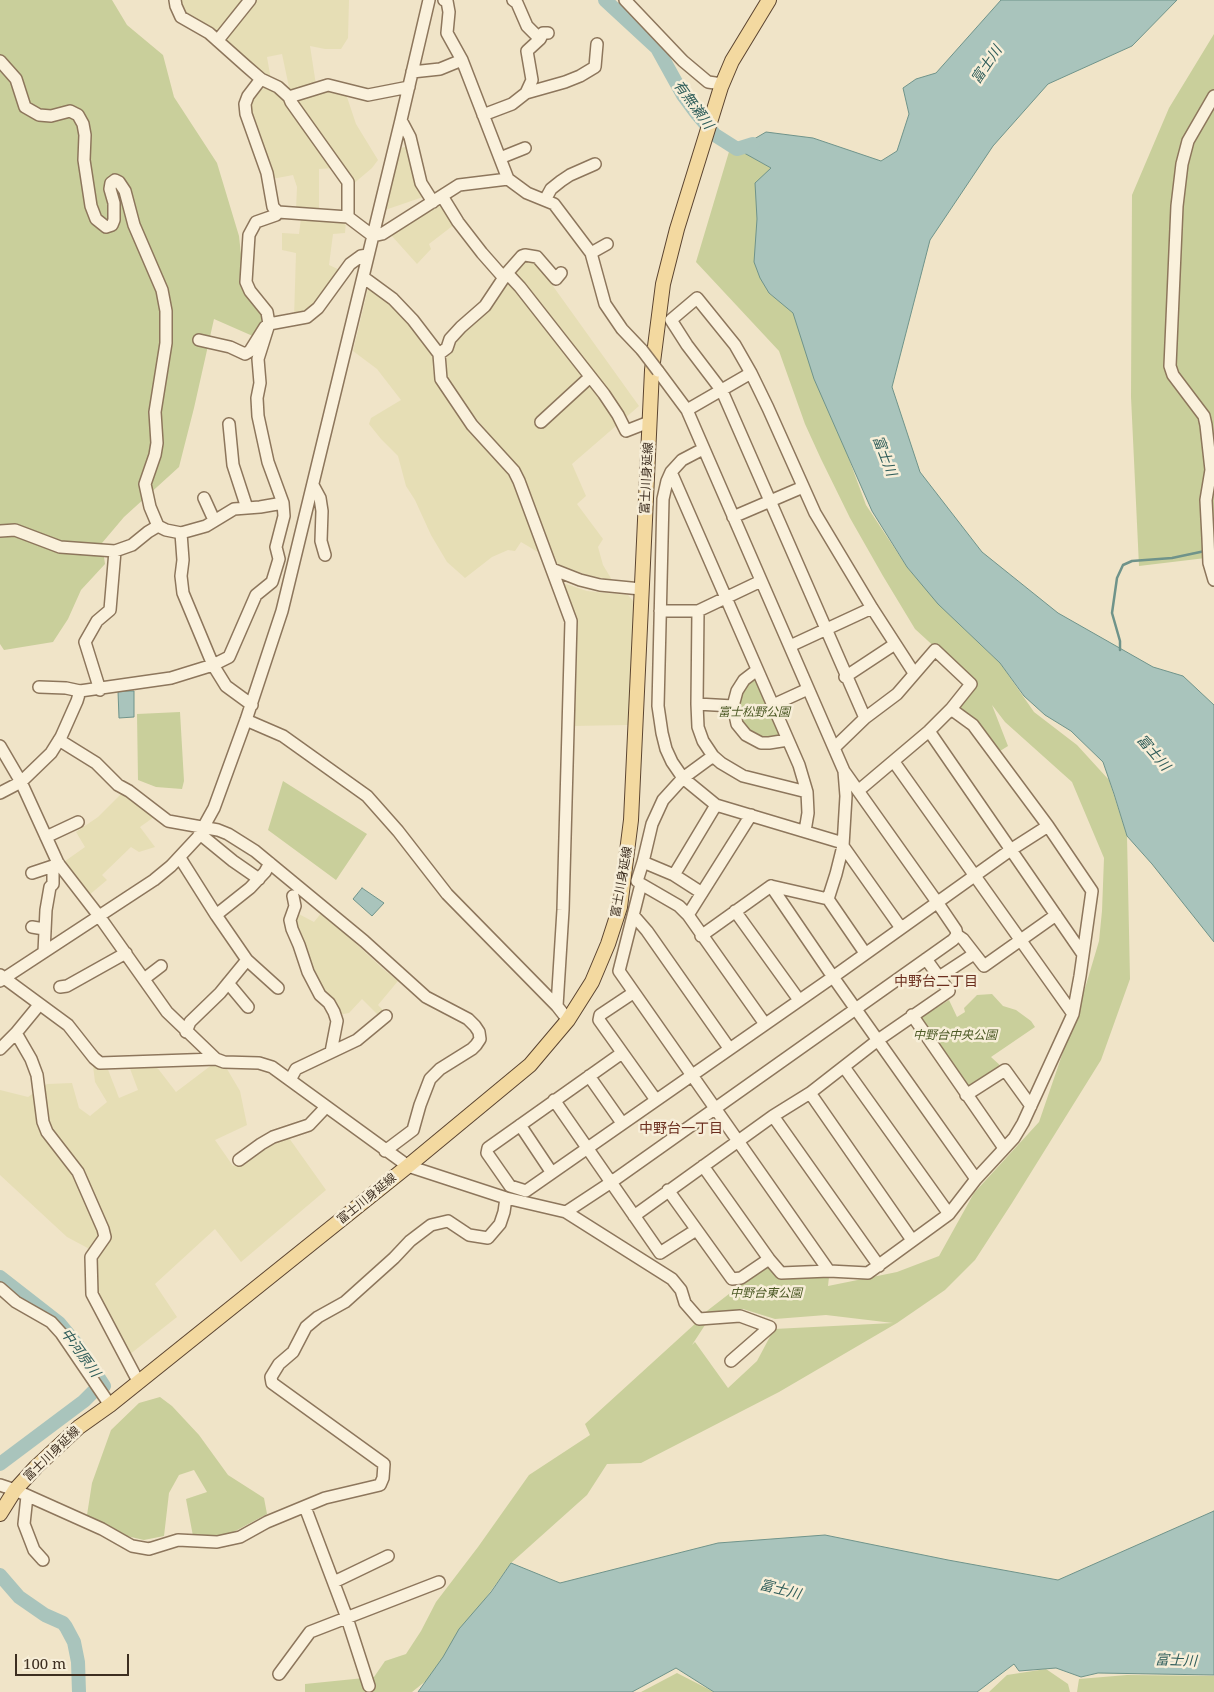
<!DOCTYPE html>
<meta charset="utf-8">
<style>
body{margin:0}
#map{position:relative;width:1214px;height:1692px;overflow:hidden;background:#f0e4c8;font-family:"Noto Serif",serif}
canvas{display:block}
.scale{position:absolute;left:15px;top:1654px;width:114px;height:22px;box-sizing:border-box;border:2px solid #3d2e20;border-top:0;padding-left:6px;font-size:15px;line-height:18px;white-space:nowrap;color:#3d2e20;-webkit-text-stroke:4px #f7eed8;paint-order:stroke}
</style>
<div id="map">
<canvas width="1214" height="1692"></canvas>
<div class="scale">100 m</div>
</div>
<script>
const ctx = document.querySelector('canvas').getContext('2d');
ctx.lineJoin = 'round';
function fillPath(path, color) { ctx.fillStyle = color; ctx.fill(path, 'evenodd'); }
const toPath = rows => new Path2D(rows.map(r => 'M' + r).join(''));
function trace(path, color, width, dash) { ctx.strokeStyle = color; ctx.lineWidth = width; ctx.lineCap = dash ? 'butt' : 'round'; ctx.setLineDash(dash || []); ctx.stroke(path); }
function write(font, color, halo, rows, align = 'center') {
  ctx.font = font + ' "Noto Serif","Noto Sans JP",serif'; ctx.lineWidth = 5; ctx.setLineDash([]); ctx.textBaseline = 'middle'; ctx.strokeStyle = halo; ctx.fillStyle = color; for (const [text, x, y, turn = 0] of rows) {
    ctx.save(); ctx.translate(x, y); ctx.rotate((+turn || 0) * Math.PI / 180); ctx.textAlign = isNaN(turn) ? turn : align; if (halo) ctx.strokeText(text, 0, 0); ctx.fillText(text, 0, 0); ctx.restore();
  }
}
fillPath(toPath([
 [179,0,247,0,217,34,187,18],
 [257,0,349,0,348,38,341,49,325,49,310,46,316,85,290,92,282,54,267,57,271,80,257,71,222,41],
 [263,85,280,94,335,168,319,169,319,211,296,210,297,187,293,175,272,179,250,113,251,98],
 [327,88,346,94,356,124,378,160,372,168,352,185,294,99],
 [408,146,426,196,385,210,398,149],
 [442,204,455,224,429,244,431,249,417,264,391,235],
 [301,218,346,221,345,233,333,234,329,265,340,270,318,305,294,318,296,253,282,250,282,233,299,234],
 [522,261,535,261,639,406,572,464,586,496,577,504,603,539,598,547,603,565,612,580,587,575,552,562,519,471,445,380,447,353,483,311],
 [368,288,389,301,427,344,433,359,434,376,470,433,503,466,515,482,543,555,521,542,515,551,508,550,492,557,465,578,447,562,431,535,415,500,406,486,398,456,381,439,369,424,371,418,401,400,377,369,353,351],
 [562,584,566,584,587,591,628,595,634,602,628,725,572,726,577,622],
 [124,791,154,817,140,827,155,847,139,852,131,847,102,875,107,880,88,896,61,864,85,847,76,832,98,817],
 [295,912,314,922,322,912,382,968,398,981,378,1005,385,1012,378,1015,362,999,349,1013,338,1015,322,994,294,929],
 [213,1064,227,1069,240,1091,247,1125,215,1140,233,1166,267,1146,289,1138,326,1190,241,1262,215,1229,155,1284,177,1317,129,1355,96,1299,97,1253,67,1237,0,1175,0,1090,28,1097,47,1084,72,1083,79,1108,90,1116,107,1102,95,1082,93,1066,107,1067,119,1098,138,1090,129,1066,156,1066,176,1092]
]), '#e6deb5');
fillPath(toPath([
 [0,0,112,0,127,25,163,55,174,97,217,163,239,236,244,282,267,320,255,337,214,319,194,408,179,467,124,517,102,543,105,564,81,590,68,619,53,642,4,650,0,644],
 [1214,34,1214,557,1139,566,1131,397,1132,195,1169,108],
 [731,145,771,168,769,293,793,312,827,408,846,451,866,505,907,567,951,616,1000,663,1034,712,1077,745,1109,780,1127,836,1130,979,1101,1060,1012,1203,975,1260,945,1290,897,1323,779,1392,641,1463,607,1464,587,1495,511,1563,427,1680,412,1692,305,1692,305,1684,374,1677,385,1661,406,1654,421,1631,436,1602,478,1547,529,1475,590,1435,585,1424,697,1322,705,1325,692,1345,695,1342,728,1388,757,1361,774,1329,893,1323,826,1315,775,1319,743,1309,703,1314,769,1263,780,1276,829,1277,828,1286,897,1272,939,1256,974,1193,1039,1122,1086,985,1099,941,1102,911,1104,858,1072,782,1005,722,992,705,1008,746,1000,751,978,723,955,708,975,684,915,629,883,576,850,518,821,459,805,424,779,351,696,262],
 [757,675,784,737,756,739,738,719,738,697,745,684],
 [180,712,184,781,182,789,156,787,138,780,137,714],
 [283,781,367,834,336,880,268,830],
 [992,994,1003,1006,1016,1010,1031,1021,1035,1027,991,1057,1003,1068,969,1089,920,1018,949,1000,957,1017,965,1012,964,1008,977,995],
 [160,1397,172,1406,199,1435,228,1475,264,1498,267,1514,226,1536,193,1536,186,1499,207,1492,194,1470,179,1475,169,1493,164,1536,144,1540,118,1534,87,1515,92,1483,111,1430,139,1403],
 [1046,1669,1068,1684,1070,1692,989,1692,1007,1675],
 [677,1673,714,1692,641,1692],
 [1127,1675,1214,1676,1214,1692,1077,1692,1079,1679]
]), '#c9cf9b');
const water = toPath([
 [1001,0,1177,0,1132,46,1048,84,993,146,930,240,892,387,920,472,982,552,1058,613,1153,667,1183,676,1214,705,1214,942,1152,864,1127,836,1114,794,1103,762,1071,731,1045,715,1024,696,1000,663,938,604,907,567,872,511,814,379,793,313,769,293,760,278,754,262,757,219,755,183,771,168,737,149,766,132,813,138,881,161,897,151,909,114,903,88,916,79,936,73,1001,0],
 [118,691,134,691,134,717,119,718,118,691],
 [362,888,384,903,372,916,353,899,362,888],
 [1214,1511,1214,1675,1098,1673,1081,1677,1056,1668,1019,1671,1014,1664,977,1692,714,1692,676,1668,632,1692,418,1692,443,1657,459,1629,491,1592,511,1563,560,1583,718,1543,825,1535,948,1560,1058,1580,1214,1511]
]);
fillPath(water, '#a9c4bc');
trace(water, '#6f938a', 1);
trace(toPath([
 [1120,650,1120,641,1112,613,1117,578,1123,565,1132,561,1172,558,1205,551]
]), '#6f938a', 2.5);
trace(toPath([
 [605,0,657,48,683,95,697,114,715,135,737,149,753,144],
 [0,1277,59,1323,78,1346,104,1386,94,1391,84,1401,0,1464],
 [0,1575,19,1597,45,1615,63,1623,66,1627,74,1642,78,1662,79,1692]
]), '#a9c4bc', 14);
const minor = toPath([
 [175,0,176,6,181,17,209,33,246,66,261,79,278,87,289,97,291,102,348,182,348,217],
 [444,0,447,1,449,12,447,33,462,60,508,179],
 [513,0,517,3,527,26,540,39],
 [625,0,683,61,708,82,722,84],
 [218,40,250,0],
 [0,61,16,79,25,107,39,115,51,116,70,111,78,115,83,124,85,135,84,160,91,206,96,219,106,227,112,225,114,220,114,203,110,189,111,183,115,180,119,182,125,191,134,225,162,290,166,311,166,343,155,412,157,443,155,455,145,484,150,507,158,526,166,530,181,533,183,560,181,576,183,593,213,665,226,686,252,705],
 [412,72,440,69,462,60],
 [526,93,565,82,580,76,595,67,597,44],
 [1214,96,1188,141,1182,164,1177,206,1170,366,1173,375,1204,416,1206,425,1211,470,1206,500,1208,538,1209,563,1214,580],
 [289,97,328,85,368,95,409,87],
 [483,115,512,104,526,93,532,80,527,51,540,39,543,33,548,33],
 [401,120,410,137,421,183,433,202],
 [500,158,525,148],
 [442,196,458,222,482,253,504,278],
 [545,200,551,189,561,181,570,175,595,164],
 [278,212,348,217,373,236],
 [373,236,382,234,459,185,508,179,527,193,554,204,591,253,605,304,622,329,642,350],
 [591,253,607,244],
 [507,273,522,256,525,255,537,257,556,279,561,273],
 [363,277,393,299,413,320,439,354],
 [199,340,230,347,245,354,250,351,265,327,269,324,307,317,318,308,350,264,361,256,368,255],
 [658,371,687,410,844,771,937,902,956,930,957,935,963,939,984,966,1056,915],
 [687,410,751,373],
 [541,422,590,377],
 [229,424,233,465,247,508],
 [703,449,682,460,671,472,667,481,663,499,658,706,662,733,666,749,672,762,683,778,716,805,843,843],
 [671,472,799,765,807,792,808,813,805,831],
 [313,485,320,498,322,511,321,541,325,555],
 [204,498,214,520],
 [733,517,803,487],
 [0,531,15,530,60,547,115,551,132,545,148,532,158,526],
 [181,533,206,526,234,509,260,507,283,503],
 [552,569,580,580,600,585,641,589],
 [660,611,698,611,761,581],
 [698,611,697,704,698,727,703,741,713,756,721,763,743,776,807,792],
 [790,646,872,608],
 [757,670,744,680,737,691,733,706,737,724,746,735,761,743,769,743,788,740],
 [845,677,895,644],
 [39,687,66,688,80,691],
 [100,690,85,642,97,621,110,610,115,551],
 [697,704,733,706],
 [773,705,808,689],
 [865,718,722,391,687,345,671,320,697,298,735,345,751,373,768,408,815,513,872,608,914,673],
 [246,720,283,736,367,796,398,831,447,894,557,1006,568,1020],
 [929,731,1082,953],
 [59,740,96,763,118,785,129,791,168,821,218,830,228,834,255,851,364,941,426,997,468,1019,475,1026,479,1032,480,1039,476,1045,472,1049,440,1069,430,1079,420,1105,413,1130,385,1151],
 [0,746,21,782,58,863,99,916,167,1012,216,1059,224,1062,259,1063,272,1067,408,1166,506,1198,566,1212,610,1183,953,940,957,935],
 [834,748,865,718,897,694,935,650,971,684,951,709,929,731,858,791],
 [894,762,1073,1014],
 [0,793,21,782,51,753,61,737,77,701,80,691,171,678,213,665,229,657,256,595,272,582,279,559,276,547,284,516,283,503,268,462,258,416,257,398,260,383,258,359,269,324,267,312,250,291,246,282,249,235,256,222,276,215,278,212,273,207,267,173,246,114,245,104,248,96,261,79],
 [200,834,233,861,259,879],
 [46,837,78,822],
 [843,846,901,928],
 [180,858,216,915,247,960,220,993,190,1022,186,1032],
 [643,862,674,875,702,893],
 [32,873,59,864],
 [674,875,716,805],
 [637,881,643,862,652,824,663,800,683,778,713,756],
 [771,886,833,977,976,1179],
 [293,896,295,906,290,920,292,929,299,945,308,972,320,995,329,1003,334,1012,337,1021,331,1052],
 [828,899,836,874,843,846,846,796,844,771],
 [735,911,799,1000],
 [216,915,250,888,265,872,270,863],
 [688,915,751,815],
 [634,916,647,931,729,1048],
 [32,927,44,929],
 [701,936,771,886,828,899,865,953],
 [44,952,46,910,50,887,53,884,53,866],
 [247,960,278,988],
 [0,975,68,1025,94,1058,100,1063,216,1059],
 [939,977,974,954],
 [144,979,161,966],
 [0,981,154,880,171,866,198,837,214,808,246,720,282,611,401,120,429,0],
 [228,983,248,1007],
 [60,987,67,986,126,953],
 [633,993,600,1015,599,1020,656,1100],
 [557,1006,563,910,571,621,519,481,514,471,472,425,441,379,439,354,447,348,450,339,461,327,485,306,507,273,520,287,604,394,618,415,626,431,649,422],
 [912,1015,1004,1148],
 [765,1024,688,915,679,906,641,884,619,971,829,1271],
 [16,1033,31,1059,37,1075,43,1122,47,1132,78,1172,103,1229,105,1237,91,1257,92,1294,138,1381],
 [0,1049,16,1033,39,1005],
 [622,1053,488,1148,487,1153,510,1186,526,1191,833,977,1012,849,1048,826],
 [844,1067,949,1214],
 [589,1076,622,1123],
 [290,1080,296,1069,357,1040,386,1016],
 [810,1093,912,1240],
 [966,1095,1005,1070,1031,1106],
 [554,1100,660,1253,696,1230],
 [773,1116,879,1266],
 [520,1125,552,1173],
 [239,1160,261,1144,273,1137,309,1125,326,1107],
 [703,1166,769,1259,781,1273,829,1271,868,1273,949,1214,976,1179,1014,1138,1023,1123,1073,1014,1080,976,1092,891,1048,826,973,725,951,709],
 [668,1190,732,1279,741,1278,769,1259],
 [566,1212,672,1279,681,1290,685,1303,699,1319,740,1316,770,1327,731,1361],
 [634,1216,773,1116,810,1093,878,1040,949,991,926,959],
 [0,1288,16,1302,51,1322,61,1333,110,1405],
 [0,1485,15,1490,102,1529,132,1546,149,1549,178,1540,217,1542,240,1537,267,1522,325,1498,380,1485,383,1478,384,1464,272,1383,271,1377,279,1364,293,1352,306,1327,318,1317,345,1302,394,1258,410,1241,431,1225,448,1221,469,1235,488,1238,500,1224,504,1212,506,1198],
 [27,1496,24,1524,34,1550,43,1560],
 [305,1507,347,1618,369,1686],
 [334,1582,388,1556],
 [279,1674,310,1632,439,1582]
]);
const major = toPath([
 [0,1514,15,1490,36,1467,79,1427,110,1405,408,1166,530,1065,568,1020,592,982,608,944,620,907,631,820,652,370,663,284,677,229,721,87,732,61,769,0]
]);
trace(minor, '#8d765c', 14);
trace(major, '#5b4430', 16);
trace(minor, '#faf1dc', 11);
trace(major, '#f3d9a0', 14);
const minorBridge = toPath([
 [642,350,658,371]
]);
trace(minorBridge, '#8d765c', 14, []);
trace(minorBridge, '#faf1dc', 11);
write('12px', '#3d2e20', '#f7eed8', [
 ["富士川身延線",647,478,-87],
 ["富士川身延線",622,882,-80],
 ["富士川身延線",367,1199,-39],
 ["富士川身延線",52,1454,-44]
]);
write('italic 12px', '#4d5a26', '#f7eed8', [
 ["富士松野公園",754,713],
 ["中野台中央公園",955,1036],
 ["中野台東公園",766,1294]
]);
write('italic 14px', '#2f5d5a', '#f7eed8', [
 ["富士川",987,65,-56],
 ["有無瀬川",693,105,54],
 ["富士川",884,456,69],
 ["富士川",1153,753,49],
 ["中河原川",80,1353,54],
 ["富士川",780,1590,14],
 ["富士川",1176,1661,2]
]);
write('14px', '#6b2e1e', '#f7eed8', [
 ["中野台二丁目",936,982],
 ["中野台一丁目",681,1129]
]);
</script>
